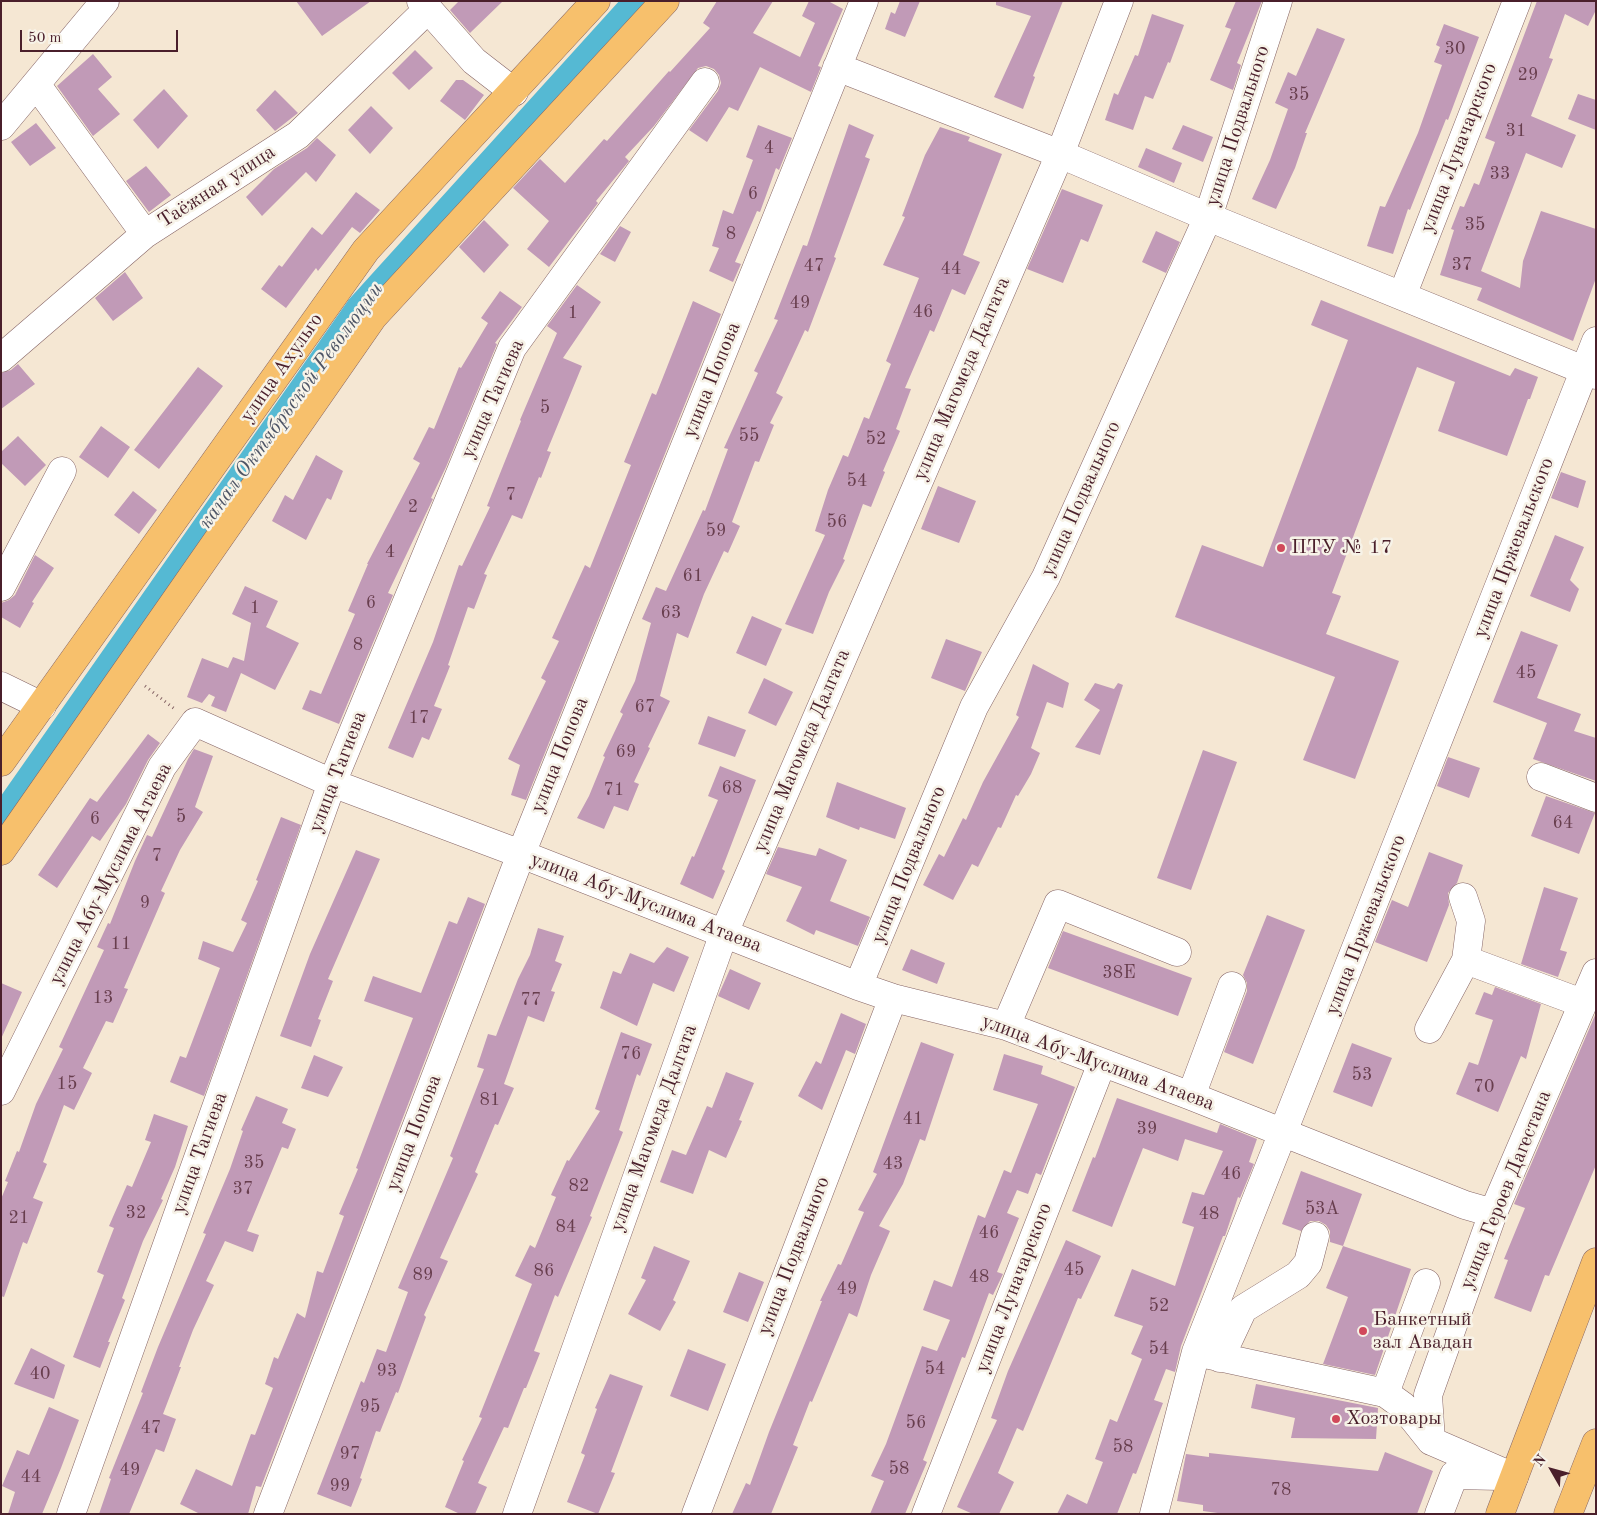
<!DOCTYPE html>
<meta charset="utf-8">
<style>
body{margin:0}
#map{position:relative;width:1597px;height:1515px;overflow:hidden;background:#f5e7d3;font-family:"Old Standard TT",serif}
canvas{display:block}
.frame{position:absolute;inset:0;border:2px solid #4a1f2b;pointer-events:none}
.north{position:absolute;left:1527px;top:1445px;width:50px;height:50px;-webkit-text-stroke:4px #f7f3e8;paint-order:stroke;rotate:308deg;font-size:14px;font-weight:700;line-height:20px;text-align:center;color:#4a1f2b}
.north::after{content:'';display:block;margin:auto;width:18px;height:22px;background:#4a1f2b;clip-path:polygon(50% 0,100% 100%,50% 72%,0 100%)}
.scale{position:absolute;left:20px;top:30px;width:158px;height:22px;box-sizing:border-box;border:2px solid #4a1f2b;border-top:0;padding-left:6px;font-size:15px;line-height:18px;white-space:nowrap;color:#4a1f2b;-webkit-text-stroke:4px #f7f3e8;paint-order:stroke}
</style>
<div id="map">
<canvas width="1597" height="1515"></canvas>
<div class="frame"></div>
<div class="north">N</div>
<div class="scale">50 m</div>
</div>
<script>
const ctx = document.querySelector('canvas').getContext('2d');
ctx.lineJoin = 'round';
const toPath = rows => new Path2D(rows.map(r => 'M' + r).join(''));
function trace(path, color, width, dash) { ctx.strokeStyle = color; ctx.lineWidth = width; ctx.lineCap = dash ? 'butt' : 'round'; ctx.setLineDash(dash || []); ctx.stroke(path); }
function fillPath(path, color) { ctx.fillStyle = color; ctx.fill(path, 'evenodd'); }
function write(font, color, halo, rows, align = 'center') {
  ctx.font = font + ' "Old Standard TT",serif'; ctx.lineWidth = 5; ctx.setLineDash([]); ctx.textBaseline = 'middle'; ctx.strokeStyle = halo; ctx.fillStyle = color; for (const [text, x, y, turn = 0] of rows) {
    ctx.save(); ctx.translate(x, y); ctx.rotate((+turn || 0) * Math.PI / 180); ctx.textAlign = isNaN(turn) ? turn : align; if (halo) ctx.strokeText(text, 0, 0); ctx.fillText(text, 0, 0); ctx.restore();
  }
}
trace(toPath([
 [1,815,357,307,634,1]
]), '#55b9d3', 22);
fillPath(toPath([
 [296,1,371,1,322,36],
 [459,1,503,1,470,33,450,10],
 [717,1,773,1,753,33,800,57,815,23,802,16,809,1,828,1,843,9,818,66,821,67,811,92,760,67,738,111,729,107,707,142,689,130,718,91,721,83,719,75,714,69,706,66,698,68,654,126,625,157,629,161,596,201,598,203,549,267,527,249,549,221,513,188,540,159,565,183,604,139,607,141,669,71,670,72,710,28,703,23],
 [900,1,920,1,905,37,885,29,891,12,895,14],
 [996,1,1063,1,1033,76,1035,77,1023,109,994,97,1031,16,996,5],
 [1236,1,1262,1,1237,63,1241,65,1233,90,1210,80,1231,29,1225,27],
 [1537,1,1596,1,1596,10,1588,26,1565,14,1549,58,1553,59,1531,116,1576,135,1562,168,1526,153,1481,271,1520,288,1523,261,1541,211,1596,229,1596,278,1573,341,1477,300,1482,288,1440,275,1454,230,1451,229,1460,206,1464,207,1474,183,1479,185,1495,142,1485,138],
 [1152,14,1184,25,1170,63,1168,62,1153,99,1145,96,1133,130,1105,120,1114,93,1118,95,1135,55,1138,56],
 [1444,24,1479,37,1448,120,1446,119,1410,210,1408,209,1393,254,1367,246,1380,206,1385,207,1418,133,1442,65,1434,62,1440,47,1436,45],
 [1317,28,1345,39,1305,133,1307,133,1295,168,1276,209,1252,199,1270,160,1288,109,1275,103,1288,72,1296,76],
 [415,50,433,68,409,90,392,73],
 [93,54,112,77,98,89,120,114,93,136,57,86],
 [456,80,463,80,484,95,465,120,440,101],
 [164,89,188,116,158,149,133,120],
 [275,90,298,113,275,131,256,110],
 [1578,94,1596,100,1596,130,1568,119],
 [371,106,393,128,370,154,348,130],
 [36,123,56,148,30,166,11,142],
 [849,124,874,135,865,157,870,159,834,257,836,258,808,332,805,330,776,393,783,397,770,423,774,425,759,462,755,461,732,522,740,526,728,553,724,551,704,594,688,638,677,633,660,696,670,701,648,747,650,748,634,782,639,784,628,811,614,806,604,829,577,818,589,796,605,757,603,756,623,714,620,712,635,681,651,623,642,619,656,587,666,591,703,510,705,511,728,449,724,448,758,373,754,371,778,320,774,319,803,245,807,246],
 [758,125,792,138,779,170,776,168,760,212,757,211,735,262,741,264,733,282,709,271,719,248,712,246,723,210,733,214,753,160,746,157],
 [1183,125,1213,137,1203,162,1172,149],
 [940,127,970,137,968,141,1002,154,963,255,980,262,965,295,952,289,934,332,930,330,905,388,911,389,896,429,900,431,883,471,885,472,871,507,863,504,843,559,845,560,829,592,813,634,785,624,825,535,815,531,828,490,843,455,848,457,864,417,869,419,891,364,886,361,919,278,883,265,905,217,902,216,925,155],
 [317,138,336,155,316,182,306,172,262,216,246,197,274,169,307,148],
 [1146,148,1182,163,1174,183,1138,167],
 [146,166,171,195,149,212,126,181],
 [1062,189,1103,205,1088,242,1081,239,1063,283,1027,269],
 [356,192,380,210,360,233,352,227,318,271,316,268,286,308,261,289,279,265,282,267,312,227,322,235],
 [484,220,509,245,484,273,459,247],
 [620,226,631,232,615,262,600,254],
 [1156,231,1180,242,1166,273,1142,262],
 [125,272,143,298,113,321,95,298],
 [577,285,601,302,563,358,582,366,547,451,551,452,541,478,539,477,522,519,512,515,484,574,487,575,474,609,468,607,448,665,450,666,434,706,442,709,429,740,422,737,413,758,388,748,433,642,459,565,462,566,490,507,487,506,521,421,520,420,557,333,547,326],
 [500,291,522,307,495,343,497,344,446,467,431,498,433,499,431,503,388,593,393,595,339,724,302,709,310,690,321,694,355,614,348,611,368,564,367,564,420,463,413,459,429,427,434,429,459,367,461,368,488,323,481,318],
 [1321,300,1510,376,1515,368,1538,377,1530,399,1528,399,1507,456,1438,431,1455,382,1417,367,1332,593,1341,596,1326,634,1399,661,1355,779,1303,760,1335,677,1175,617,1202,545,1263,567,1348,340,1311,325],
 [693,301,721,314,526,800,511,795,520,765,508,759,546,681,541,678,559,641,552,638,585,565,590,568,631,465,624,462,652,393,656,395],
 [18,364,35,384,1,409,1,373,11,370],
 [198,367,223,386,159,469,134,450],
 [101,426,130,447,108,478,79,457],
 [18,436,46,465,25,486,1,463,1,452],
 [316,455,343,471,331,500,327,498,306,540,272,521,285,495,293,500],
 [1561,472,1586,481,1578,508,1551,498],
 [938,486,976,501,959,543,921,529],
 [133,491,157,510,139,534,114,515],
 [1555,535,1584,547,1570,580,1579,589,1570,612,1530,596],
 [35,555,54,568,32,602,34,603,20,628,1,617,1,603,9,600,15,595],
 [245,586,278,601,266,627,299,643,275,690,241,673,226,712,211,706,215,697,209,694,202,703,187,697,202,658,228,668,233,657,244,661,251,623,232,614],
 [752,616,782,629,766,666,736,653],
 [1521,631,1558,645,1537,698,1581,714,1574,731,1596,738,1596,781,1533,759,1547,723,1493,702],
 [946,639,982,652,965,691,931,678],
 [1033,664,1069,683,1063,708,1047,702,1031,748,1040,753,1031,774,1018,796,1016,795,1001,828,998,827,978,867,972,864,953,900,923,885,939,854,944,857,963,818,966,820,983,782,1019,717,1016,715],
 [764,678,793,692,776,726,748,713],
 [1095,683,1114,689,1118,683,1123,685,1100,755,1075,747,1100,710,1084,700],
 [708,716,746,730,735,757,698,744],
 [148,734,160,743,148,760,126,804,100,841,92,836,57,888,38,875,90,798,97,802],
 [194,749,213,756,195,807,203,812,180,850,161,891,165,893,124,988,128,989,113,1023,106,1021,83,1068,92,1073,74,1110,64,1105,43,1162,47,1164,33,1198,43,1202,27,1244,23,1242,4,1297,1,1296,1,1199,8,1182,5,1181,17,1151,19,1152,36,1104,63,1049,59,1047,104,950,97,947,108,923,110,924,135,861,147,835,152,837,188,759],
 [1203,750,1237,762,1191,890,1157,878],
 [1448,757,1480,768,1469,798,1437,786],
 [720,766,756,780,722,869,725,871,713,899,680,884,692,856,694,857,718,800,708,796],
 [837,782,906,808,895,839,860,827,859,830,826,817],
 [1546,796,1595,813,1579,854,1531,836],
 [281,817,301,825,204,1096,170,1082,180,1056,186,1058,220,968,198,959,203,941,233,952,247,923,241,920,258,881,256,880],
 [778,847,816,856,819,848,847,860,830,901,870,917,858,946,816,930,814,935,786,921,802,887,766,874],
 [356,850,380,859,328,979,333,981,318,1019,321,1020,311,1047,280,1036,310,954],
 [1429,852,1463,865,1457,883,1448,893,1449,905,1427,962,1375,942,1392,900,1408,907],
 [1544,887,1578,898,1560,950,1567,952,1558,977,1521,964],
 [468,897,485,904,261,1487,256,1486,248,1514,200,1514,180,1504,196,1469,232,1486,251,1434,255,1435,273,1388,265,1384,274,1357,278,1359,297,1313,305,1318,317,1271,323,1273,344,1216,339,1214,358,1169,356,1168,413,1018,364,1001,373,976,421,993,449,921,457,924],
 [1267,915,1305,930,1253,1064,1224,1052,1247,991,1247,983,1243,975],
 [538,928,564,936,555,961,562,964,551,991,555,992,544,1022,528,1016,504,1084,514,1088,498,1125,495,1124,475,1172,478,1174,440,1258,448,1261,424,1315,426,1317,398,1393,396,1392,380,1432,376,1431,360,1478,362,1479,351,1507,317,1494,361,1381,364,1383,377,1349,386,1352,408,1292,398,1288,453,1158,450,1156,484,1069,477,1067,488,1034,496,1036,518,979,530,955],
 [1063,931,1192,978,1178,1016,1048,968],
 [667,947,689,957,674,992,653,983,637,1026,600,1008,613,971,621,974,630,953,654,963],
 [911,949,945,963,937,984,902,970],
 [730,969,761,983,749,1010,718,996],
 [1,983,22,992,1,1039],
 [1495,987,1541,1004,1526,1059,1521,1056,1498,1112,1456,1094,1469,1062,1478,1065,1493,1020,1475,1014,1484,992,1492,995],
 [841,1013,866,1024,855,1054,846,1050,822,1110,798,1096,816,1061,821,1064],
 [1596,1013,1596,1165,1549,1276,1545,1275,1531,1312,1494,1298,1508,1260,1504,1259,1525,1208,1514,1204],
 [621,1032,652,1044,640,1076,637,1074,619,1130,623,1132,590,1216,592,1217,558,1297,555,1295,534,1351,540,1353,526,1388,524,1388,508,1428,504,1427,478,1483,487,1487,475,1514,460,1514,445,1507,464,1461,462,1460,482,1418,479,1417,532,1284,515,1276,530,1245,535,1248,556,1197,551,1195,567,1160,569,1161,600,1111,595,1109],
 [921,1042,954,1054,925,1141,920,1139,903,1184,879,1226,890,1231,871,1275,857,1317,849,1313,812,1402,810,1401,793,1445,798,1447,771,1514,732,1514,746,1483,750,1485,769,1432,822,1301,820,1301,838,1264,841,1265,864,1212,858,1210,877,1174,873,1172],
 [1352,1043,1392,1058,1372,1107,1333,1092],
 [1004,1054,1043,1066,1041,1074,1075,1087,1041,1175,1036,1173,1028,1194,1017,1190,1007,1213,1019,1218,997,1272,1003,1274,993,1295,989,1293,965,1358,962,1357,923,1460,927,1462,905,1514,870,1514,884,1481,871,1476,886,1444,922,1346,937,1351,950,1320,923,1310,934,1280,952,1287,978,1215,985,1218,1004,1170,1011,1173,1038,1104,993,1090],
 [314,1055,343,1067,328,1097,301,1088],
 [726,1072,754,1083,739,1120,742,1121,726,1158,709,1150,693,1194,660,1182,672,1150,686,1155,707,1106,712,1108],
 [256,1096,288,1109,282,1123,296,1129,288,1149,282,1147,247,1231,259,1235,253,1252,225,1241,206,1281,214,1285,193,1330,179,1367,181,1367,163,1414,176,1419,164,1452,156,1449,129,1514,99,1514,111,1479,109,1478,143,1393,141,1392,158,1347,206,1234,203,1233,230,1169,243,1131,241,1130],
 [1117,1098,1217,1133,1220,1124,1257,1139,1249,1162,1254,1164,1240,1198,1238,1197,1225,1236,1223,1236,1181,1346,1175,1372,1166,1369,1154,1400,1163,1403,1136,1474,1133,1473,1117,1514,1057,1514,1067,1494,1087,1504,1103,1462,1095,1459,1110,1419,1117,1422,1142,1359,1131,1354,1143,1326,1114,1316,1132,1269,1175,1286,1194,1227,1182,1223,1192,1192,1204,1195,1223,1151,1185,1139,1178,1161,1143,1148,1112,1227,1072,1211,1093,1157,1095,1158],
 [154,1114,188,1126,175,1167,161,1199,163,1200,143,1241,122,1298,125,1300,108,1342,110,1342,100,1368,73,1357,104,1275,97,1272,114,1228,109,1226,127,1185,132,1187,151,1142,145,1140],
 [1301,1171,1362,1194,1343,1246,1330,1242,1330,1231,1326,1225,1319,1221,1310,1221,1301,1231,1282,1224],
 [1066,1240,1101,1256,1081,1299,1078,1298,1023,1431,1017,1428,998,1473,1014,1482,999,1514,973,1514,957,1507,997,1420,991,1418,1008,1371],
 [654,1246,690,1261,673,1300,676,1302,660,1331,628,1314,646,1280,641,1278],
 [1343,1246,1411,1269,1375,1375,1323,1364,1348,1297,1326,1288],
 [739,1272,764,1282,748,1322,723,1312],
 [31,1348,65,1365,54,1399,14,1384],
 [688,1349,726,1364,708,1411,670,1396],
 [610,1374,643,1386,611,1472,615,1473,598,1514,567,1502,585,1455,581,1453,597,1409,595,1408],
 [1256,1384,1378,1408,1376,1439,1291,1438,1295,1418,1251,1408],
 [49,1407,79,1420,61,1468,42,1514,8,1514,15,1492,2,1486,17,1450,29,1455],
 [1385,1452,1433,1471,1417,1514,1225,1514,1203,1511,1203,1505,1177,1501,1186,1454,1209,1457,1209,1453,1378,1471]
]), '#c19ab7');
const minor = toPath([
 [421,1,474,61,514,92],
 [837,67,1060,154,1208,217,1596,375],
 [36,84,145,234],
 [1,126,105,1],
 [1402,296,1517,1],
 [1,358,145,234,298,135,427,10],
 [1,587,62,471],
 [1,686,42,706],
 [1541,777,1596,798],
 [1463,897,1471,921,1466,960,1582,1003],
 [858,986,974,707,1046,577,1208,217,1278,1],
 [1006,1026,1058,904,1177,952],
 [1429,1029,1466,960],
 [1,1091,162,767,195,722,332,783,521,854,858,986,893,998,1006,1026,1191,1096,1465,1205,1493,1213],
 [1191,1096,1232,986],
 [1196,1352,1385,1393,1403,1406,1431,1441,1514,1477],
 [1220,1358,1243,1309,1298,1275,1308,1263,1315,1236],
 [1385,1393,1426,1283],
 [1431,1441,1428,1395,1493,1213,1596,973],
 [71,1514,332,783,512,348,705,82],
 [268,1514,521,854,864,1],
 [517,1514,724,933,1060,154,1119,1],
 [696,1514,893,998],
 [926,1514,1102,1063],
 [1154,1514,1196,1352,1596,341],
 [1439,1514,1454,1475,1500,1476]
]);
const major = toPath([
 [1,762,366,250,596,1],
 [1,851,373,317,665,1],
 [1500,1514,1596,1262],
 [1568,1514,1596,1443]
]);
trace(minor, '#866566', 29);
trace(major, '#866566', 29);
trace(toPath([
 [145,686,176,710]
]), '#866566', 3, [1, 4]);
trace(minor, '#fff', 28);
trace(major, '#f7c06c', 28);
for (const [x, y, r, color] of [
 [1281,548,5,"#d1495b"],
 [1363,1331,5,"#d1495b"],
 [1336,1419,5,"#d1495b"]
]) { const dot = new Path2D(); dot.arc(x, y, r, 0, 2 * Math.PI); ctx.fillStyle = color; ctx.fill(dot); trace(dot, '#f7f3e8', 2); }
write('18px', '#683e4e', null, [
 ["30",1455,49],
 ["29",1528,75],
 ["35",1299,95],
 ["31",1516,131],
 ["4",769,148],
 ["33",1500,174],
 ["6",753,194],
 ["35",1475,225],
 ["8",731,234],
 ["37",1462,265],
 ["47",814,266],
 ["44",951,269],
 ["49",800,303],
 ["46",923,312],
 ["1",573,313],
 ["5",545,408],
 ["55",749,436],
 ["52",876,439],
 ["54",857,481],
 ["7",511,495],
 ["2",413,507],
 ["56",837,522],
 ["59",716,531],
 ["4",390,552],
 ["61",693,576],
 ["6",371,603],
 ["1",255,608],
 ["63",671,613],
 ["8",358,645],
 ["45",1526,673],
 ["67",645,707],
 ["17",419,718],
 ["69",626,752],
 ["68",732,788],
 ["71",614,790],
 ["5",181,817],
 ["6",95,819],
 ["64",1563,823],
 ["7",157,856],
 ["9",145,903],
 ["11",121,944],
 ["38Е",1119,973],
 ["13",103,998],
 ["77",531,1000],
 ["76",631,1054],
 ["53",1362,1075],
 ["15",67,1084],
 ["70",1484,1087],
 ["81",490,1100],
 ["41",913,1119],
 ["39",1147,1129],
 ["35",254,1163],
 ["43",893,1164],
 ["46",1231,1174],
 ["82",579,1186],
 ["37",243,1189],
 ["53А",1322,1209],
 ["32",136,1213],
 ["48",1209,1214],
 ["21",19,1218],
 ["84",566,1227],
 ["46",989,1233],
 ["45",1074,1270],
 ["86",544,1271],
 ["89",423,1275],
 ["48",979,1277],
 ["49",847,1289],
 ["52",1159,1306],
 ["54",1159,1349],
 ["54",935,1369],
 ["93",387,1371],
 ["40",40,1374],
 ["95",370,1407],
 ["56",916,1423],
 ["47",151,1428],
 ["58",1123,1447],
 ["97",350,1454],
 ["58",899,1469],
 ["49",130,1470],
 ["44",31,1477],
 ["99",340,1486],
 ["78",1281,1490]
]);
write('20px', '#4a1f2b', '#f7f3e8', [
 ["улица Подвального",1238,126,-72],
 ["улица Луначарского",1459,148,-69],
 ["Таёжная улица",217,187,-33],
 ["улица Ахульго",282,368,-55],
 ["улица Магомеда Далгата",962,379,-67],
 ["улица Попова",712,380,-68],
 ["улица Тагиева",493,399,-66],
 ["улица Подвального",1081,499,-66],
 ["улица Пржевальского",1514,548,-69],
 ["улица Магомеда Далгата",802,751,-67],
 ["улица Попова",560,755,-68],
 ["улица Тагиева",338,772,-69],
 ["улица Подвального",909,865,-68],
 ["улица Абу-Муслима Атаева",111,874,-63],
 ["улица Абу-Муслима Атаева",646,903,21],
 ["улица Пржевальского",1366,925,-69],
 ["улица Абу-Муслима Атаева",1098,1063,20],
 ["улица Магомеда Далгата",654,1128,-70],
 ["улица Попова",414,1133,-69],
 ["улица Тагиева",200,1153,-70],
 ["улица Героев Дагестана",1506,1190,-68],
 ["улица Подвального",794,1256,-69],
 ["улица Луначарского",1014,1288,-69]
]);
write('20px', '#4a1f2b', '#f7f3e8', [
 ["ПТУ № 17",1291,548],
 ["Банкетный",1373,1320],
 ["зал Авадан",1373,1343],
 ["Хозтовары",1346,1419]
], 'left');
write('italic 21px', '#4e5566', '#f7f3e8', [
 ["канал Октябрьской Революции",291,406,-54]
]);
</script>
